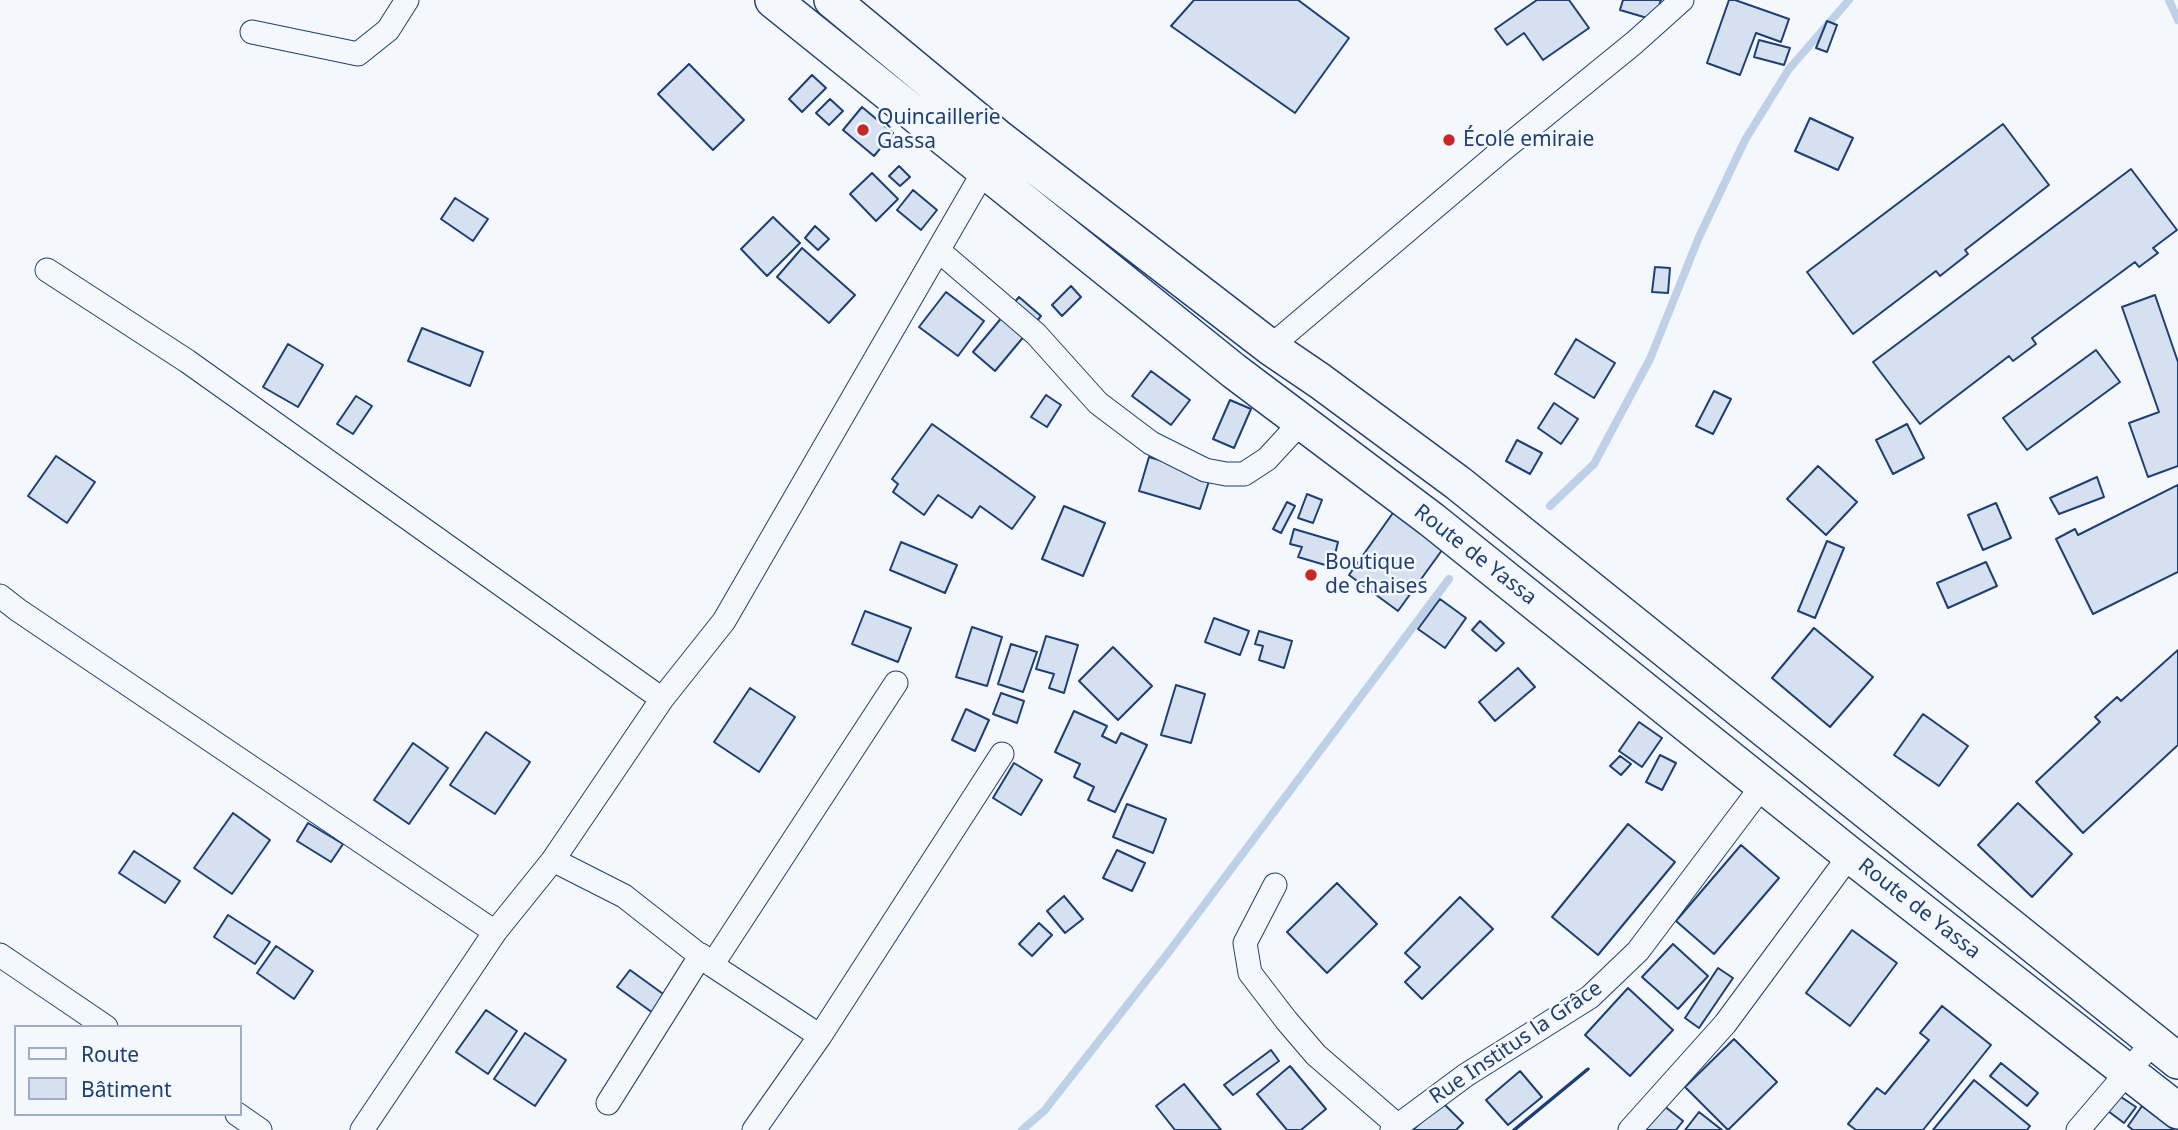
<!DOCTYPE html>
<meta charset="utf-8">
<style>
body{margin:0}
#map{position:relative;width:2178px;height:1130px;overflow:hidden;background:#f4f7fb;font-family:"Noto Sans",sans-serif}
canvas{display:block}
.legend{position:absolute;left:14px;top:1025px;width:228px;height:91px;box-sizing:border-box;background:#f4f7fb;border:2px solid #9eadc5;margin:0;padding:9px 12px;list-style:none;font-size:21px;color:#1d3f73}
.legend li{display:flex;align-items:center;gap:14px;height:35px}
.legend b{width:35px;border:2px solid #9eadc5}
</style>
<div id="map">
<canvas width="2178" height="1130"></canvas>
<ul class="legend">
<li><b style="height:9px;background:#f4f7fb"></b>Route</li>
<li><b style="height:19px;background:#d5e0f0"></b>Bâtiment</li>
</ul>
</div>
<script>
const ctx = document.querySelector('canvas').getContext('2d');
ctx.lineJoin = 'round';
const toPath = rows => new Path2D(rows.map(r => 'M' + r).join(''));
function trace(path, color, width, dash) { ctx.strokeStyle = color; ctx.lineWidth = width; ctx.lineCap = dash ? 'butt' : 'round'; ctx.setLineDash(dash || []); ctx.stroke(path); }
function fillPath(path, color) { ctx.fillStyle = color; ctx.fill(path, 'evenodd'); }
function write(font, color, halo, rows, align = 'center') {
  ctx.font = font + ' "Noto Sans",sans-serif'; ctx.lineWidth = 5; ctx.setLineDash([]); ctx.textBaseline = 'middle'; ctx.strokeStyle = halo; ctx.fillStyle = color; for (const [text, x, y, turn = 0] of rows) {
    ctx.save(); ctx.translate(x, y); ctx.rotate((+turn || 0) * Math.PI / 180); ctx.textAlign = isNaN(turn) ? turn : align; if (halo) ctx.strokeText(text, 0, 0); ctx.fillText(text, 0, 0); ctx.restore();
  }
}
trace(toPath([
 [2169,0,2178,20],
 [1550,506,1594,464,1650,359,1699,237,1745,140,1789,69,1849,0],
 [1022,1130,1044,1111,1168,953,1449,579]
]), '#bed0e5', 8);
const building = toPath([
 [1194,0,1298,0,1349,38,1295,113,1171,26,1194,0],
 [1537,0,1569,0,1589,28,1543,60,1524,33,1507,45,1495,29,1537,0],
 [1623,0,1661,0,1654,20,1620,10,1623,0],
 [1729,0,1735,0,1789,19,1781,42,1756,33,1740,75,1707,63,1729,0],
 [1827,21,1837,25,1827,52,1816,48,1827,21],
 [1759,40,1790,48,1784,65,1754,57,1759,40],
 [689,64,744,120,713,150,658,94,689,64],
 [812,75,826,88,802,112,789,99,812,75],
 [830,99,843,111,829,125,816,113,830,99],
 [862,107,893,133,874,156,843,130,862,107],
 [1810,118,1853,138,1838,170,1795,151,1810,118],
 [2003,124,2049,185,1965,250,1968,254,1940,276,1936,271,1853,334,1807,272,2003,124],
 [899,166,910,177,900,186,889,176,899,166],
 [2131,169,2177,230,2153,248,2158,253,2139,267,2135,262,2032,338,2036,344,2013,361,2009,356,1920,424,1873,362,2131,169],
 [872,173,898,199,876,221,850,194,872,173],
 [913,190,937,210,921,230,897,210,913,190],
 [455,198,488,219,473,241,441,219,455,198],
 [773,217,800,243,767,276,741,249,773,217],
 [815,226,829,239,818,250,805,238,815,226],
 [802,248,855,295,829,323,777,277,802,248],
 [1655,267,1670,268,1668,293,1652,292,1655,267],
 [1071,286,1081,297,1062,316,1052,305,1071,286],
 [946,292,984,321,958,356,919,327,946,292],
 [2155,295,2178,362,2178,466,2148,477,2129,423,2159,412,2122,307,2155,295],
 [1019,297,1041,316,995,371,973,352,1019,297],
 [422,328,483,352,470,386,408,361,422,328],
 [1576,339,1615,363,1594,398,1555,374,1576,339],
 [288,344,323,365,298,407,263,387,288,344],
 [2096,350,2120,382,2027,450,2003,418,2096,350],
 [1151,371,1190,400,1171,425,1132,396,1151,371],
 [1714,391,1731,399,1713,434,1696,426,1714,391],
 [1046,395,1061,405,1047,427,1031,417,1046,395],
 [356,396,372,406,353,434,337,424,356,396],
 [1230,400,1251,409,1234,448,1213,439,1230,400],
 [1554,403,1578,419,1561,444,1538,428,1554,403],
 [932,424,1035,497,1012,529,980,506,972,518,938,495,924,515,893,492,898,484,892,479,932,424],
 [1907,424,1924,458,1893,474,1876,440,1907,424],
 [1517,440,1542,453,1530,474,1506,461,1517,440],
 [56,456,95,482,67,523,28,496,56,456],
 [1149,457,1211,475,1200,509,1139,491,1149,457],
 [1818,466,1857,502,1826,535,1787,499,1818,466],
 [2097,477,2104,497,2059,514,2050,498,2097,477],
 [2178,485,2178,572,2093,614,2056,539,2075,529,2078,535,2178,485],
 [1307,494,1322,500,1313,523,1298,518,1307,494],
 [1287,502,1295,506,1281,533,1273,529,1287,502],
 [1996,503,2011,538,1983,550,1968,515,1996,503],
 [1064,506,1105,523,1083,576,1042,559,1064,506],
 [1395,510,1445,546,1398,611,1349,575,1395,510],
 [1294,529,1338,542,1332,567,1298,557,1302,547,1290,544,1294,529],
 [1827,541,1844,548,1815,618,1798,611,1827,541],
 [901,542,957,565,945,593,890,570,901,542],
 [1986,562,1997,586,1948,608,1937,583,1986,562],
 [1440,599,1466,618,1445,648,1418,629,1440,599],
 [865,611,911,628,898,662,852,644,865,611],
 [1214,618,1249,631,1240,655,1205,642,1214,618],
 [1480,621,1504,643,1496,651,1472,630,1480,621],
 [972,627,1002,637,987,686,956,677,972,627],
 [1814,628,1873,677,1830,727,1772,678,1814,628],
 [1259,631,1292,641,1284,668,1259,660,1263,646,1255,644,1259,631],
 [1046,636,1078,645,1064,693,1049,688,1054,674,1036,669,1046,636],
 [1011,644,1037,652,1023,692,998,684,1011,644],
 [1113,647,1152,686,1118,720,1079,681,1113,647],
 [2178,650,2178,745,2083,833,2036,782,2100,722,2095,717,2107,706,2117,697,2121,701,2178,650],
 [1518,668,1535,687,1495,721,1479,702,1518,668],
 [1176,685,1205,694,1191,743,1161,735,1176,685],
 [750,688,795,717,759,772,714,742,750,688],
 [1001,693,1024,701,1017,723,993,714,1001,693],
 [966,709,989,720,975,751,952,740,966,709],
 [1074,711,1107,726,1102,736,1116,743,1121,733,1147,745,1115,812,1088,800,1094,787,1074,777,1080,764,1055,752,1074,711],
 [1923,714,1968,746,1939,786,1894,755,1923,714],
 [1639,722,1662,738,1642,767,1619,751,1639,722],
 [486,732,530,762,495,814,450,785,486,732],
 [413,743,448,768,409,824,374,800,413,743],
 [1660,755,1676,763,1662,790,1646,782,1660,755],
 [1620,756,1631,764,1621,775,1610,766,1620,756],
 [1014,763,1042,780,1021,815,993,798,1014,763],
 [2018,803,2072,854,2032,897,1978,845,2018,803],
 [1127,804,1166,819,1153,853,1113,837,1127,804],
 [233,813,270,840,232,894,194,868,233,813],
 [308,823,343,844,331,862,297,841,308,823],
 [1628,824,1675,862,1598,955,1552,917,1628,824],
 [1741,845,1779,878,1714,954,1676,921,1741,845],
 [1117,850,1145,863,1132,891,1103,878,1117,850],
 [134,851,180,881,165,903,119,873,134,851],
 [1337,883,1377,924,1327,973,1287,932,1337,883],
 [1064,896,1083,919,1065,933,1047,911,1064,896],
 [1460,897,1493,929,1422,999,1405,982,1420,967,1405,953,1460,897],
 [228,915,270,942,255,964,214,937,228,915],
 [1039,923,1052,935,1032,956,1019,944,1039,923],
 [1852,930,1897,963,1850,1026,1806,993,1852,930],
 [1673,944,1708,976,1678,1009,1642,977,1673,944],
 [276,946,313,971,294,999,257,973,276,946],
 [1718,968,1733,978,1699,1028,1685,1018,1718,968],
 [630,970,666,996,653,1013,617,987,630,970],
 [1628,988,1673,1030,1630,1076,1585,1035,1628,988],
 [1942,1006,1991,1045,1923,1130,1856,1130,1848,1124,1877,1088,1885,1094,1929,1040,1920,1033,1942,1006],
 [486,1010,517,1031,488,1074,456,1052,486,1010],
 [525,1033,566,1060,535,1106,494,1079,525,1033],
 [1734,1039,1777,1082,1728,1130,1685,1087,1734,1039],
 [1271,1050,1279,1061,1233,1095,1224,1085,1271,1050],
 [2001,1063,2038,1093,2027,1106,1990,1076,2001,1063],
 [1290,1066,1326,1109,1301,1130,1287,1130,1257,1094,1290,1066],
 [1520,1071,1542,1097,1508,1125,1486,1100,1520,1071],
 [1974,1080,2030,1126,2027,1130,1933,1130,1974,1080],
 [1184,1084,1221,1130,1175,1130,1156,1106,1184,1084],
 [2115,1093,2136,1107,2124,1123,2104,1108,2115,1093],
 [1658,1101,1683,1121,1676,1130,1634,1130,1658,1101],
 [1442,1102,1463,1123,1456,1130,1413,1130,1442,1102],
 [2142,1106,2174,1130,2133,1130,2128,1126,2142,1106],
 [1699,1112,1722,1130,1685,1130,1699,1112]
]);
fillPath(building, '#d5e0f0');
trace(building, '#1d3f73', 2);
const minor = toPath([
 [252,32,358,54,388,30,407,0],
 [939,251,1036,334,1098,403,1151,443,1205,470,1226,474,1244,474,1267,459,1290,434,1298,418],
 [47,270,187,361,662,699],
 [1270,347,1500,152,1634,43,1682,0],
 [0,596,18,610,495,932],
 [553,860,624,896,712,965,820,1036],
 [1275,885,1245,943,1250,973,1286,1020,1316,1055,1397,1125],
 [0,955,106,1027],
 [712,965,896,683],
 [608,1103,701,955],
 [237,1114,260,1130],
 [362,1130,495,932,553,860,662,699,724,621,984,171],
 [754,1130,820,1036,1002,754],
 [1392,1130,1466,1075,1590,997,1638,951,1763,785],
 [1630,1130,1725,1024,1850,855],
 [2078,1130,2154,1041]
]);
const primary = toPath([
 [773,0,1234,371,1432,520,1850,855,2178,1111],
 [832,0,996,136,1270,347,1320,381,1458,483,2178,1061]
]);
trace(minor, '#1d3f73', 25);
trace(primary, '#1d3f73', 38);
trace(minor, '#f4f7fb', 23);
trace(primary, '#f4f7fb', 35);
trace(toPath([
 [1514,1130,1588,1069]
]), '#1d3f73', 3.5);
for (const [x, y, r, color] of [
 [863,130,7,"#c62828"],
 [1449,140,7,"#c62828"],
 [1311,575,7,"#c62828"]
]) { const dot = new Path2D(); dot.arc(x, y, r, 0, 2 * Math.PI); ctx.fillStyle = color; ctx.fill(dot); trace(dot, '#f4f7fb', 2.5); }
write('21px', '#1d3f73', '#f4f7fb', [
 ["Quincaillerie",877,118],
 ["Gassa",877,142],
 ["École emiraie",1463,140],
 ["Boutique",1325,563],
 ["de chaises",1325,587]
], 'left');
write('21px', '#1d3f73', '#f4f7fb', [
 ["Route de Yassa",1475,555,38],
 ["Route de Yassa",1919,909,38],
 ["Rue Institus la Grâce",1516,1043,-34]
]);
</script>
